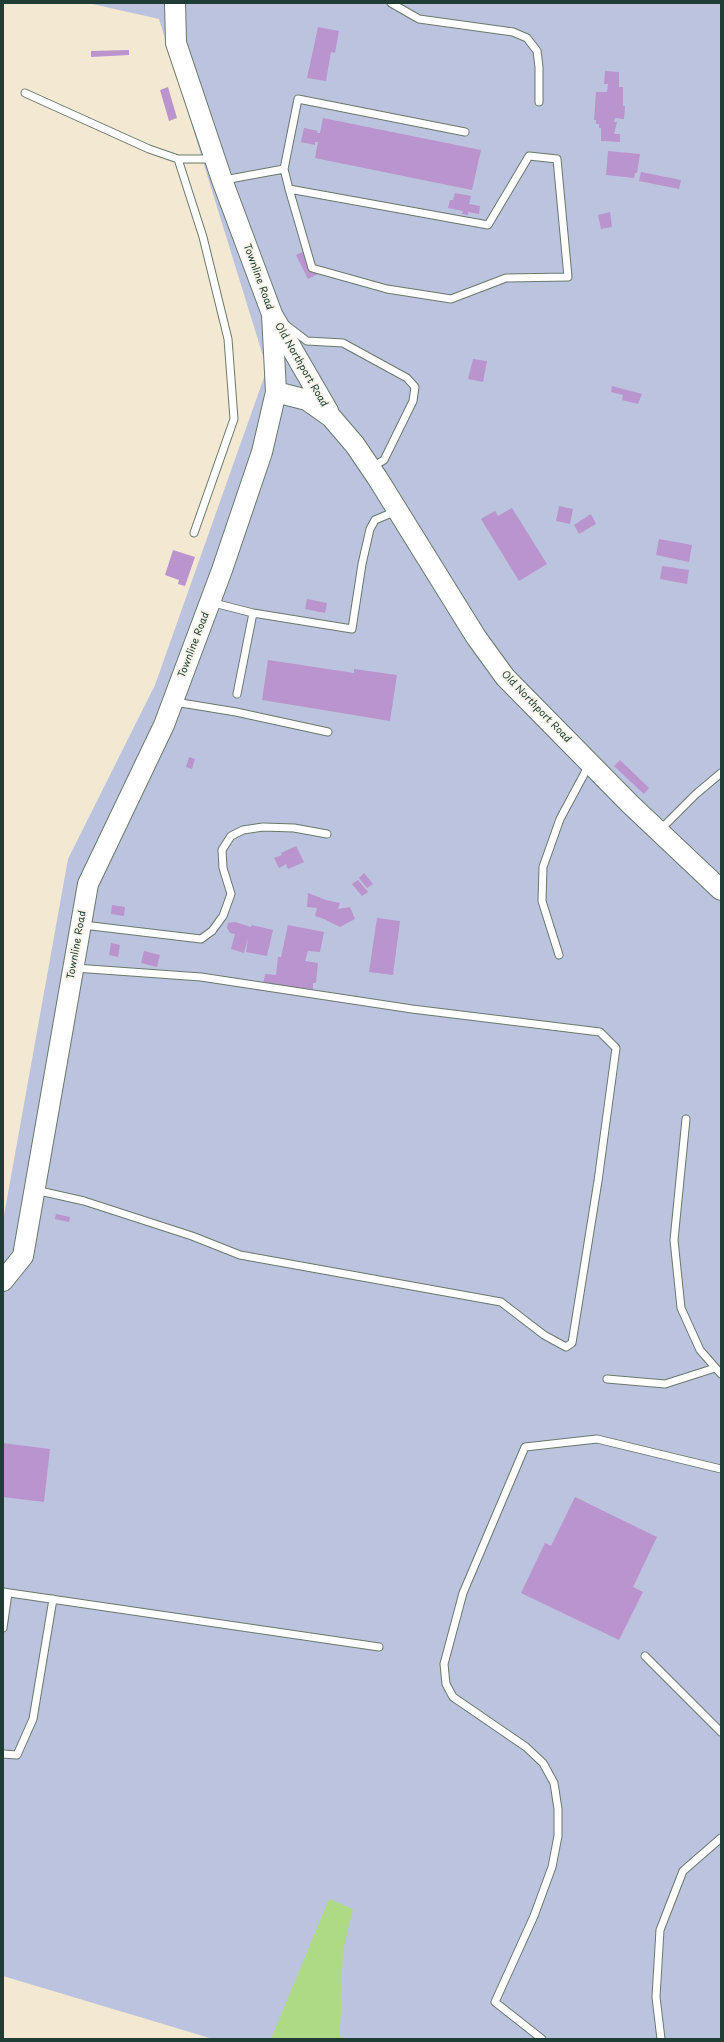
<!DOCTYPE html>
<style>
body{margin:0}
#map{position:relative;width:724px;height:2042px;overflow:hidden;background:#f3e8d1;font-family:"Playpen Sans",sans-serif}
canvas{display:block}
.frame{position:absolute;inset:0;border:4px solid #1f3d34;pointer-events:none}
</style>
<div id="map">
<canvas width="724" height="2042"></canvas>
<div class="frame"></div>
</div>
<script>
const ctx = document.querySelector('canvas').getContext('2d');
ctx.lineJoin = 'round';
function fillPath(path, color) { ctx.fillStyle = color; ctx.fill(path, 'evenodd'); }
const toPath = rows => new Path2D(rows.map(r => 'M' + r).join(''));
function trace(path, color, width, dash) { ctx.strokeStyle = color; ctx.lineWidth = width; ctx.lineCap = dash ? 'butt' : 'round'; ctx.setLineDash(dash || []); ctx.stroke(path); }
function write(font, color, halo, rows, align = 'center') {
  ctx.font = font + ' "Playpen Sans",sans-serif'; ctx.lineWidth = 3.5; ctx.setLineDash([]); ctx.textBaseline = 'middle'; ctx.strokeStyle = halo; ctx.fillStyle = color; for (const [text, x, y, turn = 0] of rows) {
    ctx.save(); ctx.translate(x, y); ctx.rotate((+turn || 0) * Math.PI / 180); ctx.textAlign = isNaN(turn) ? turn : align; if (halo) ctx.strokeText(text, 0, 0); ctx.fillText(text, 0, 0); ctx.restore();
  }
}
fillPath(toPath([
 [88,3,721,3,721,2039,213,2039,3,1976,3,1221,68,859,155,685,267,369,159,19]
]), '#bcc3de');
fillPath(toPath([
 [329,1899,353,1909,343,1950,340,2034,341,2039,271,2039]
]), '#aeda86');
fillPath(toPath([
 [318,27,339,31,335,53,331,52,326,81,307,78],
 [129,50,129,55,91,57,91,51],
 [605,71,619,72,619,87,623,87,623,106,625,106,624,119,615,118,614,122,617,122,614,134,620,134,620,142,601,141,601,128,599,128,599,124,596,124,596,120,594,120,596,92,607,92,608,84,604,84],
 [168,87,177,118,169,121,160,90],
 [323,118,481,150,472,190,315,158,318,142,315,142,315,145,301,142,304,128,318,131,317,133,320,133],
 [608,151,640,154,637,173,635,173,634,178,606,175],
 [641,172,681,180,679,189,639,181],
 [455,193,471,196,469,204,480,206,479,214,468,212,468,215,462,214,463,211,448,208,450,200,453,200],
 [610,212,612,227,601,229,598,215],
 [307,250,318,274,308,279,296,255],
 [473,359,487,361,483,382,468,379],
 [612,386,642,394,638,404,622,400,623,395,611,392],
 [559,506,573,509,570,524,556,521],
 [512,508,547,564,519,581,481,519,495,511,498,516],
 [591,514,596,524,579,534,574,525],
 [659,539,692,545,689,562,656,555],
 [173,550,195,557,185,586,178,584,179,580,165,575],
 [662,566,689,570,687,584,660,579],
 [307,599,327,603,325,613,305,609],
 [268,660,354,673,354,669,397,675,390,721,262,700],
 [189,757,195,759,192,769,186,767],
 [620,760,649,788,644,794,614,766],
 [296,846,304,862,288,869,286,864,279,868,274,858,282,855,281,853],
 [364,873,373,884,367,888,359,878],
 [358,880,368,892,362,896,352,884],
 [308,893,326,900,340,903,338,909,350,907,355,919,340,927,324,919,315,916,317,908,307,907],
 [112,905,125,907,124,916,111,914],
 [377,918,400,921,393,975,369,972],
 [235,922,251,927,252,925,273,930,267,956,246,952,248,938,244,953,231,949,235,934,230,933,227,928,228,923],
 [288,925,324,932,320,952,308,951,305,961,318,963,316,983,313,983,313,989,263,985,265,974,276,975,278,957,281,957],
 [111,943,120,945,118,957,109,955],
 [144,951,160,955,157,967,141,963],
 [56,1214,70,1217,69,1222,55,1219],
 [3,1443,50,1449,44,1502,3,1497],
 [575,1497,657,1537,633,1587,643,1592,619,1640,521,1593,545,1543,551,1546]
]), '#ba94cd');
const lane = toPath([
 [391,3,419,19,513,32,527,38,537,51,539,67,539,102],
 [25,93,149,149,178,159,212,159],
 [178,159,203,237,228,339,234,419,194,533],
 [284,169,289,189,312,268,387,289,451,299,506,278,568,277,557,159,529,156,488,225,289,189],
 [224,180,284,169,298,99,465,132],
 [286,325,307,341,343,343,407,378,415,387,413,401,384,460,372,467],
 [210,602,253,613,352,629,362,564,370,529,375,520,396,511],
 [237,694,253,613],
 [175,702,236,712,328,732],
 [660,830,696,794,721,773],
 [83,925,201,939,212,931,223,916,231,894,223,868,222,850,231,836,243,830,263,827,294,828,327,834],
 [559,955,542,901,543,867,560,819,589,765],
 [686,1119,674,1240,681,1308,700,1350,721,1374],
 [35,1190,84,1201,192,1236,240,1255,501,1302,544,1335,566,1347,572,1343,598,1181,616,1048,600,1032,412,1009,201,977,75,968],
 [607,1379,665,1384,715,1368],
 [3,1592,379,1647],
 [3,1628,8,1593],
 [645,1656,721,1732],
 [3,1754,17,1755,33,1719,53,1599],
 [542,2039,495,2002,534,1916,552,1867,558,1836,558,1809,554,1783,543,1763,526,1747,453,1697,446,1684,444,1664,463,1593,525,1447,597,1439,721,1469],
 [661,2039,656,1997,660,1930,683,1871,721,1838]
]);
const secondary = toPath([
 [273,316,328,411],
 [276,392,307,400,331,417,355,445,378,479,476,637,505,677,630,804,721,890],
 [3,1281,23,1256,88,884,164,725,222,570,262,452,276,392,272,314,222,180,176,43,175,3]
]);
trace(lane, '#69796b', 9);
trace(secondary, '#69796b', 22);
trace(lane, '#fff', 7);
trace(secondary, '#fff', 20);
write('10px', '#1f3d34', '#f7f3e8', [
 ["Townline Road",258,277,70],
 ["Old Northport Road",301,365,60],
 ["Townline Road",194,645,-69],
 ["Old Northport Road",536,707,46],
 ["Townline Road",77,945,-80]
]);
</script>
